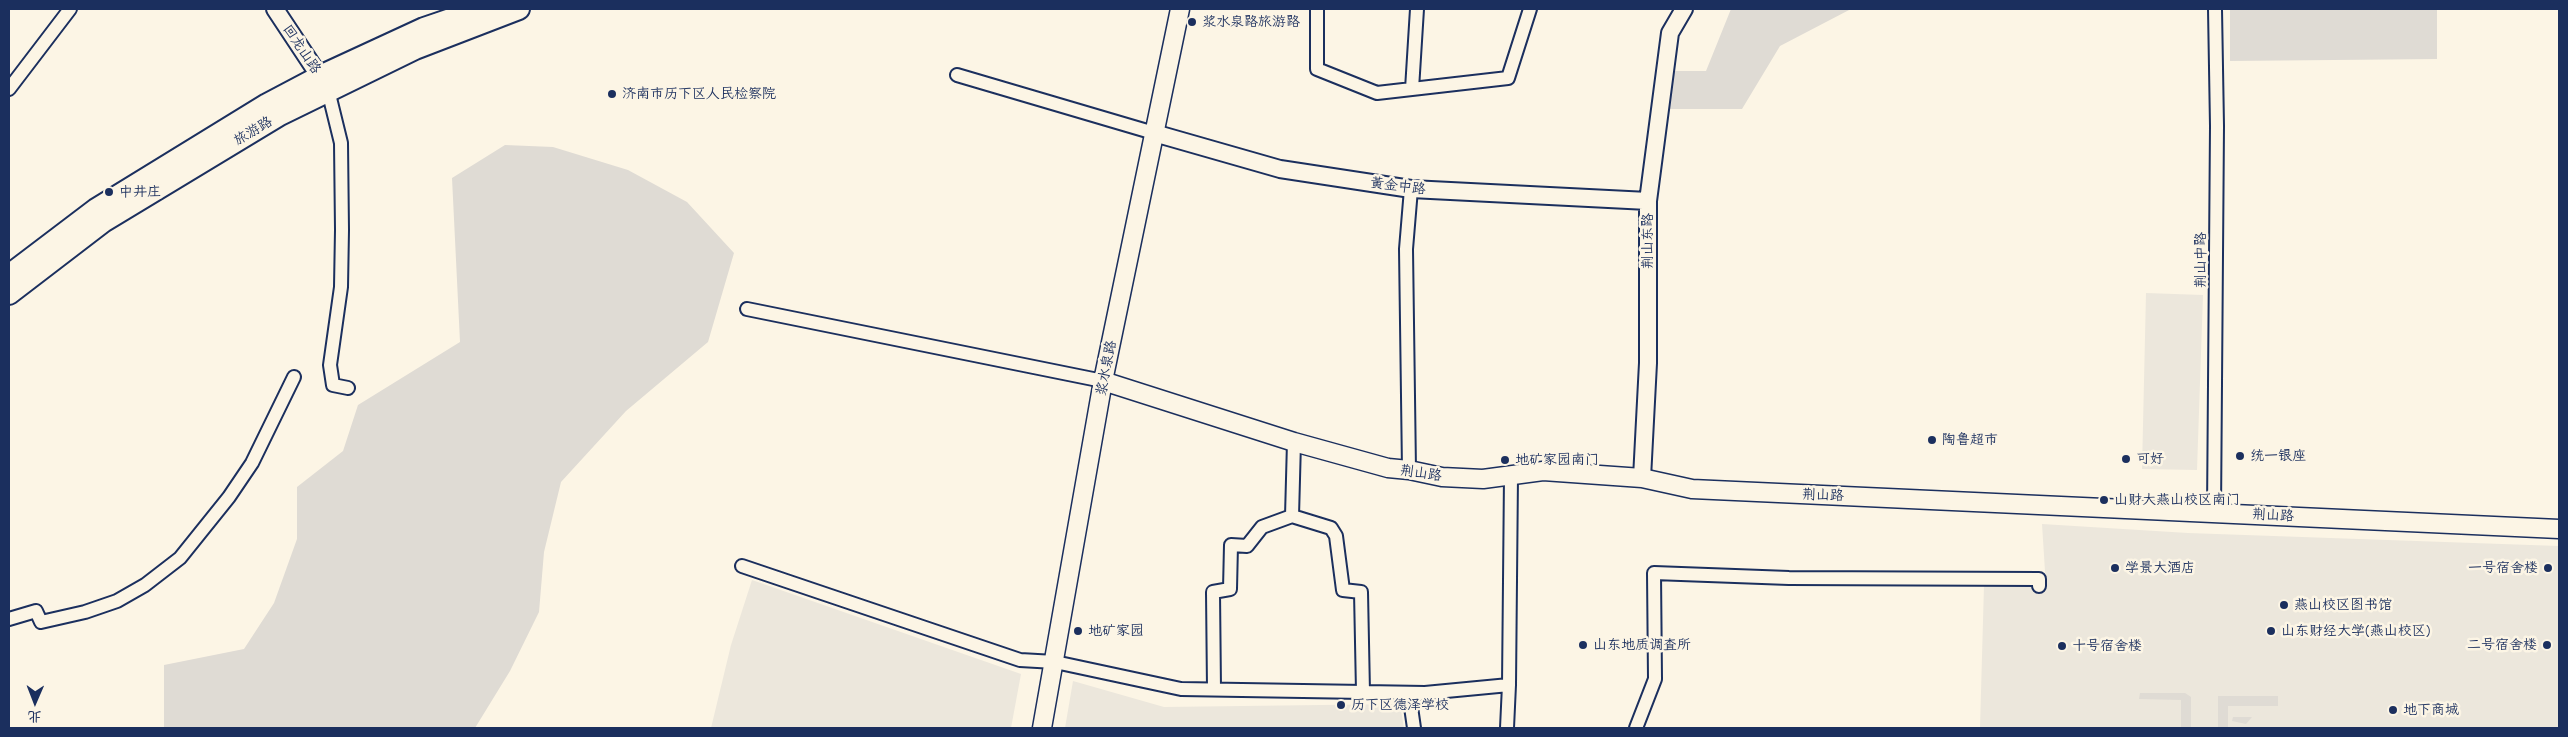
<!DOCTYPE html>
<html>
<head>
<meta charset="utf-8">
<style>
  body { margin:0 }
  #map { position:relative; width:2568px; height:737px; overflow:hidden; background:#fcf5e5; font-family:Mali,"LXGW WenKai TC",sans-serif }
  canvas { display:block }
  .frame { position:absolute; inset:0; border:10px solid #1b2f5e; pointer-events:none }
  .north { position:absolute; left:10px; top:677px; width:50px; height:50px; -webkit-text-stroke:4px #fcf5e5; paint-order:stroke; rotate:181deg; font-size:14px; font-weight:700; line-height:20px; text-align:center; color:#1b2f5e }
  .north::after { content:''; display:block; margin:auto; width:18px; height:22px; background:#1b2f5e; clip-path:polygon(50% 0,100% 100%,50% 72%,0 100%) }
</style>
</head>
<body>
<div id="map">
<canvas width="2568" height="737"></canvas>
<div class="frame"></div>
<div class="north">北</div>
</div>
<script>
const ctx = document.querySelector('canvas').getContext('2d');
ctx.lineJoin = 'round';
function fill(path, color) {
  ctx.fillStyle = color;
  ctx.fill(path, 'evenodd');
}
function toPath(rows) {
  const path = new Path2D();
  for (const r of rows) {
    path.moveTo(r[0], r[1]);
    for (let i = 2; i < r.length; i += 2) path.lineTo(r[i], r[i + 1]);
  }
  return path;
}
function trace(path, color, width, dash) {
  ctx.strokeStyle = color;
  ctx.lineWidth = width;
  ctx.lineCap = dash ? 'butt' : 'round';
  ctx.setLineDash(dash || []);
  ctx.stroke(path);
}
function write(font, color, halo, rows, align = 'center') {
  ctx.font = font + ' Mali,"LXGW WenKai TC",sans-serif';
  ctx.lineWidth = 5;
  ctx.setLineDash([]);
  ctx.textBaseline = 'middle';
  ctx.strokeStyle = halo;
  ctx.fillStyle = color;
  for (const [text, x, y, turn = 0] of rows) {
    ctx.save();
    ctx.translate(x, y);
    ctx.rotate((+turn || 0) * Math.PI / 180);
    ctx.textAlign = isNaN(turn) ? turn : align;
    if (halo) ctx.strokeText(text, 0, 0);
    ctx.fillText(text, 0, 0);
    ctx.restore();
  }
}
fill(toPath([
  [2146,293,2203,295,2197,470,2142,469],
  [2042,524,2188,533,2559,546,2559,728,1980,728,1984,585,2046,587],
  [752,580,1021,674,1011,728,711,728,731,645],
  [1073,681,1164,707,1400,704,1404,728,1065,728]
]), '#ece7dc');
fill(toPath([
  [1731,9,1851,9,1780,46,1742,109,1668,109,1670,71,1706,71],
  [2230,9,2437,9,2437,59,2230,61],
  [505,145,553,147,628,170,687,202,734,253,708,342,626,411,561,482,544,552,539,612,510,671,475,728,164,728,164,665,244,649,274,603,297,539,297,487,343,451,358,405,460,342,452,178],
  [2140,693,2185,693,2191,697,2191,728,2181,728,2181,700,2139,699],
  [2218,696,2278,696,2278,706,2228,706,2228,728,2218,728],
  [2233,717,2252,717,2246,724,2232,721]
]), '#dfdbd4');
const minor = toPath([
  [1317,9,1317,69,1377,93,1508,78,1530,9],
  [957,75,1154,133],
  [9,89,70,9],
  [1412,89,1417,9],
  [328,90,341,143,342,230,341,287,330,365,333,385,348,388],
  [747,309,1103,381],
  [1409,470,1406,249,1411,189],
  [2214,512,2217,126,2215,9],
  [1292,516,1331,528,1336,536,1343,590,1361,592,1363,692],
  [742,566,1020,660,1055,662,1181,689,1425,693,1509,685,1511,476],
  [9,619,36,611,41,622,85,612,117,601,145,585,180,558,229,497,252,463,294,377],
  [1214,689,1213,592,1230,589,1231,545,1247,546,1262,527,1292,516,1294,442],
  [1409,693,1414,728],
  [1507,728,1509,685],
  [1636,728,1655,679,1654,573,1789,578,2039,579,2039,586]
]);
const tertiary = toPath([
  [275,9,326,86],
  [1154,133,1280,169,1411,189,1648,201],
  [1642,478,1648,363,1648,201,1670,33,1684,9]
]);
const secondary = toPath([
  [1103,381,1294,442,1388,468,1409,470,1442,477,1483,479,1543,471,1642,478,1692,489,2559,529],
  [1042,728,1103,381,1180,9]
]);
const primary = toPath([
  [9,275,96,209,267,104,320,76,424,28,480,9],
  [9,294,103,222,280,115,415,49,519,9]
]);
trace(minor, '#1b2f5e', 16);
trace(tertiary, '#1b2f5e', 20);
trace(secondary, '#1b2f5e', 21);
trace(primary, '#1b2f5e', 24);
trace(minor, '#fcf5e5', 12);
trace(tertiary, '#fcf5e5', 16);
trace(secondary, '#fcf5e5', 18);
trace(primary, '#fcf5e5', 20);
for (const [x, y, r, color] of [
  [1192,22,5,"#1b2f5e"],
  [612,94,5,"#1b2f5e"],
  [109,192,5,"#1b2f5e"],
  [1932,440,5,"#1b2f5e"],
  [2240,456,5,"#1b2f5e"],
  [2126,459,5,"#1b2f5e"],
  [1505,460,5,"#1b2f5e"],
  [2104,500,5,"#1b2f5e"],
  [2115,568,5,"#1b2f5e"],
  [2548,568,5,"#1b2f5e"],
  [2284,605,5,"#1b2f5e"],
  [1078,631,5,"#1b2f5e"],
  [2271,631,5,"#1b2f5e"],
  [1583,645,5,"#1b2f5e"],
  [2547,645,5,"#1b2f5e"],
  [2062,646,5,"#1b2f5e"],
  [1341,705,5,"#1b2f5e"],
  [2393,710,5,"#1b2f5e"]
]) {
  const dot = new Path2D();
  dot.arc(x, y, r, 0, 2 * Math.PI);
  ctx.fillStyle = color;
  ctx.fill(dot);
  trace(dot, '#fcf5e5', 2);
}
write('14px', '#1b2f5e', '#fcf5e5', [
  ["浆水泉路旅游路",1202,22],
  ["济南市历下区人民检察院",622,94],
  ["中井庄",119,192],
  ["陶鲁超市",1942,440],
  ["统一银座",2250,456],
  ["可好",2136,459],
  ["地矿家园南门",1515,460],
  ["山财大燕山校区南门",2114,500],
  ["学景大酒店",2125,568],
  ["一号宿舍楼",2538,568,"right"],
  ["燕山校区图书馆",2294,605],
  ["地矿家园",1088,631],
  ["山东财经大学(燕山校区)",2281,631],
  ["山东地质调查所",1593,645],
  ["二号宿舍楼",2537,645,"right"],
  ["十号宿舍楼",2072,646],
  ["历下区德泽学校",1351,705],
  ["地下商城",2403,710]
], 'left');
write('14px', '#1b2f5e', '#fcf5e5', [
  ["回龙山路",302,49,56],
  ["旅游路",253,131,-31],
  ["黄金中路",1398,186,7],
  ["荆山东路",1648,241,-90],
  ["荆山中路",2201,260,-90],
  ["浆水泉路",1106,368,-79],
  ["荆山路",1421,473,8],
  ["荆山路",1823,495,2],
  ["荆山路",2273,515,3]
]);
</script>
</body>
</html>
